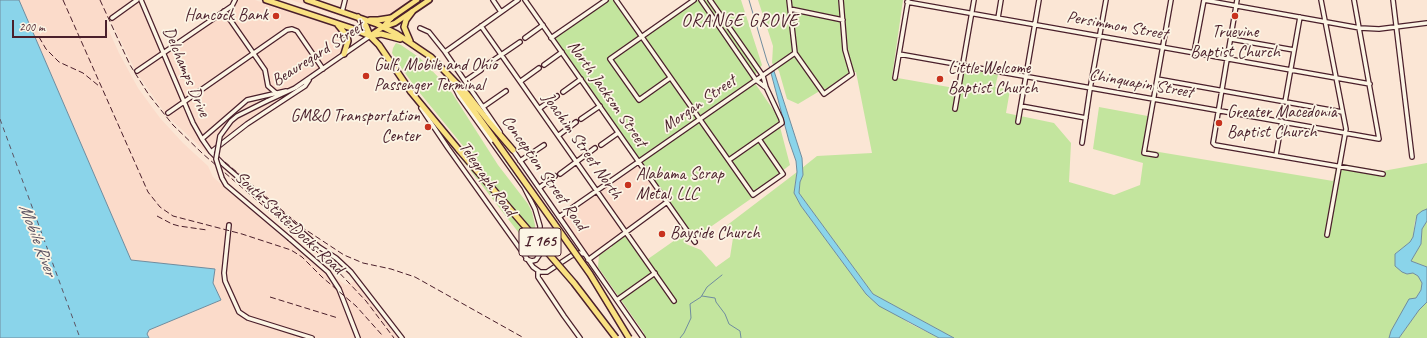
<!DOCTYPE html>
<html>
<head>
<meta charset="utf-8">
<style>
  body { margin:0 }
  #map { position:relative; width:1427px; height:338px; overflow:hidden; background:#fbe6d5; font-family:Caveat,sans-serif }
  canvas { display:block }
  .scale { position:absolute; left:12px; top:20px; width:95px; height:18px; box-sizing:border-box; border:2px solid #4a1f2b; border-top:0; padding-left:5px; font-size:12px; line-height:14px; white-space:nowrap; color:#4a1f2b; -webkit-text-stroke:3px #fcf5e5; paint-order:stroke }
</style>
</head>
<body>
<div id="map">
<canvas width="1427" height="338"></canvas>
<div class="scale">200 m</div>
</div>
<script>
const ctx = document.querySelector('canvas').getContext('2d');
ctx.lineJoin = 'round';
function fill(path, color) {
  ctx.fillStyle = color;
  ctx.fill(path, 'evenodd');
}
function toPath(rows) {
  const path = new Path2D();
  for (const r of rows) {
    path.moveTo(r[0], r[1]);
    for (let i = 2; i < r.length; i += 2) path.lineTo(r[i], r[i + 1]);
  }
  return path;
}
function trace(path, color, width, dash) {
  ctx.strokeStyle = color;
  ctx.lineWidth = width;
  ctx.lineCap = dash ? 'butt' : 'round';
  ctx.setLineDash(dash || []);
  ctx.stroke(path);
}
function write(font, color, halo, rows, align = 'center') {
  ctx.font = font + ' Caveat,sans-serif';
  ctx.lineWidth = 3.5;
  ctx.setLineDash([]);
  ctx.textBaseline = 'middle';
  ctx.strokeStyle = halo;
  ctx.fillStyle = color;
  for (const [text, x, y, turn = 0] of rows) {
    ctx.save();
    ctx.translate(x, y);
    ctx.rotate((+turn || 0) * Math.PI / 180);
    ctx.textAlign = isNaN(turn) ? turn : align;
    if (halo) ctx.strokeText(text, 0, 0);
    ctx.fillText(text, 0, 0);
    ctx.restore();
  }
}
fill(toPath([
  [19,0,143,0,165,50,231,5,234,0,255,0,340,29,347,39,344,49,323,65,326,69,207,153,167,116,136,72,109,17,104,20,119,53,138,88,160,118,183,143,208,166,213,177,308,259,346,285,355,281,398,338,149,338,147,334,149,330,221,300,213,283,215,270,131,260],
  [291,0,319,0,342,7,344,0,423,0,393,21,374,28],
  [639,165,664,202,589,256,563,218]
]), '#fbdbca');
fill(toPath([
  [608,0,614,0,641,39,698,0,741,0,762,65,752,79,783,124,780,127,790,165,754,192,752,198,686,244,701,250,716,267,730,257,733,238,726,226,797,172,794,193,801,206,866,294,909,323,939,338,643,338,642,337,644,333,598,267,599,255,612,247,609,242,626,229,648,259,685,233,639,165,642,163,554,38],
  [758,0,903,0,892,77,960,89,964,69,998,75,995,87,1010,90,1006,113,1054,123,1071,143,1069,182,1114,195,1140,185,1143,163,1093,149,1099,107,1153,117,1147,150,1333,181,1337,163,1383,171,1427,163,1427,209,1422,211,1415,221,1413,237,1410,242,1395,254,1395,266,1407,274,1413,273,1418,276,1422,283,1421,290,1416,298,1402,313,1391,331,1389,338,954,338,873,294,799,193,800,182,803,175,802,168,817,156,872,153,856,72,849,73,825,90,818,92,798,104,787,99,779,71,772,63,773,46],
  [396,43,401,45,420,58,440,79,452,93,498,165,528,204,532,212,535,225,535,243,533,245,529,245,522,237,460,157,468,152,415,87,398,63,392,53,393,48],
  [1427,221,1427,267,1411,261,1421,244,1422,229],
  [1427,302,1427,338,1399,338,1419,310]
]), '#c3e59e');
const water = toPath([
  [0,0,19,0,131,260,215,269,213,283,221,300,149,330,147,334,149,338,0,338,0,0],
  [774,71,802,158,803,175,800,182,799,193,873,294,954,338,939,338,879,306,866,294,801,206,794,193,797,172,796,161,789,141,771,73,774,71],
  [1427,209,1427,221,1422,229,1421,244,1411,261,1427,267,1427,302,1419,310,1399,338,1389,338,1391,331,1409,299,1416,298,1421,290,1422,283,1418,276,1413,273,1407,274,1402,272,1395,266,1395,254,1410,242,1413,237,1417,215,1422,211,1427,209]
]);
fill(water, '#8ad4ea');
trace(water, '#708c9e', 1);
trace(toPath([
  [749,0,767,61,770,68],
  [702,296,715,298,716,302,725,314,729,324,740,331,741,338],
  [680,338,684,333,691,318,690,304,701,297,707,287,722,275]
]), '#708c9e', 1);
trace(toPath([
  [0,119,80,338]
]), '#5d5564', 1, [5, 4]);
const minor = toPath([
  [141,0,193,123,202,139,211,152,224,165,246,184,319,247,336,258,351,272,402,338],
  [493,0,501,12],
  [525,0,695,242],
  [616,0,753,195,783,174,759,139],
  [701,0,756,80,765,87],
  [710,0,763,76,766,87,781,119,782,123,729,160],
  [789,0,795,53,824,94,852,74,845,50,841,0],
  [1204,0,1360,28,1379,29,1427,23],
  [1237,0,1213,143,1215,145,1383,174],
  [1321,0,1346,129,1327,235],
  [1393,0,1412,157],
  [907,2,1370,84],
  [790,9,843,20],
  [224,11,265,70,268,86,276,93],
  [342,12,345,0],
  [112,18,137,0],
  [998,18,1001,0],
  [481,26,674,301],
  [420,28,429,32,445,52,500,132],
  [525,38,543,25],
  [551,38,606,0],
  [1231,39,1294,50],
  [445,52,518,0],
  [1194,53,1204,0],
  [899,54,1379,139,1354,0],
  [544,65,562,52],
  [485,66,520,42],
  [137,71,232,6,235,0],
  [670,78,639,100,610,59,694,0],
  [895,78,908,1],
  [1157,79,1342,112],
  [451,80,459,96,524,187,535,209,540,226,540,254,536,260,532,261,526,259],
  [465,81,481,70],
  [521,81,539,68],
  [563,92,581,79],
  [267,101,295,88,370,36],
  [1285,102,1300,17],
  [1021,106,1086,118],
  [483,107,506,91],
  [421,108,448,148,533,267,540,272,547,272,571,256,579,253,584,254],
  [540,108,557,96],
  [955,109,974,0],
  [168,113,287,30,292,29,297,31,323,69],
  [581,119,600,106],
  [1018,122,1039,0],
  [559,135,576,122],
  [202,139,247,100,286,91],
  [1082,143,1090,89,1106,0],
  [601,145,618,133],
  [512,149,643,338],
  [211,152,247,124,305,86,309,80],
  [1156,155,1144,153,1171,0],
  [1276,155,1282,121],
  [520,161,544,145],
  [560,174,595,148],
  [539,188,555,176],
  [559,217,795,53],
  [229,225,224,273,225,281,239,312,248,318,312,338],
  [290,239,328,272,339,289,358,338],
  [588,260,667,202],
  [538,271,538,277,564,316,580,338],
  [617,300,655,273]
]);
const major = toPath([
  [384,27,395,23,429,0],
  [371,35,383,27,391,18,417,0]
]);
const highway = toPath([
  [266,0,354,29,370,36,379,45,411,92,459,150],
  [307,0,377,24,397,34,431,57,467,94,489,122,513,150],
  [358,17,366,26,370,36],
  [370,20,378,20,391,18],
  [338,25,347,36,348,41,344,54],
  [370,36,381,34,400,39],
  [410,41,404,27,406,20,412,12],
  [458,89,495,140]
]);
trace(minor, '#4a1f2b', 6);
trace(major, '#4a1f2b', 8);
trace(highway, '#4a1f2b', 8);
trace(minor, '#fcf5e5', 3.5);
trace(major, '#f9e181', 4.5);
trace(highway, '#f9e181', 5);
trace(toPath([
  [63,0,148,192,160,207,173,216,242,234,291,250,302,257,322,277,356,306,382,335],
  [100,0,130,65,149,95,173,125,203,154,331,264,366,301,394,338],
  [39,37,46,49,59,62,83,73,99,86],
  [225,162,303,228,344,255,363,263,391,269,415,277,524,338],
  [157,216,172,224,179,226,207,230],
  [270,297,338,318]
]), '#4a1f2b', 1, [6, 3]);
const minorBridge = toPath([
  [267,101,237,116,231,121,220,136,216,159,222,178,226,185,290,239]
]);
const highwayBridge = toPath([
  [495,140,590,274,629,338],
  [459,150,574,283,616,338]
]);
trace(minorBridge, '#4a1f2b', 6, []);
trace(highwayBridge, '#4a1f2b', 8, []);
trace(minorBridge, '#fcf5e5', 3.5);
trace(highwayBridge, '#f9e181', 5);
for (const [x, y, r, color] of [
  [276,16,4,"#c8321e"],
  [1235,16,4,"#c8321e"],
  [366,76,4,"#c8321e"],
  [940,79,4,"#c8321e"],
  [1219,123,4,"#c8321e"],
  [428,127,4,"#c8321e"],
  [628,185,4,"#c8321e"],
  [662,234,4,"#c8321e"]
]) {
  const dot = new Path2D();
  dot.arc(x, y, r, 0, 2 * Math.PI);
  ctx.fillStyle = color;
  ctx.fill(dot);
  trace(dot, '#fcf5e5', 1.5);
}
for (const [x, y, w] of [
  [540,242,42]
]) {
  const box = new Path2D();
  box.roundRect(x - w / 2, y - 14, w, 28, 3);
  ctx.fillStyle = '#fcf5e5';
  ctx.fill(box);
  trace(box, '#4a1f2b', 1);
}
write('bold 16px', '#4a1f2b', null, [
  ["I 165",540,242]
]);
write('17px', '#4a1f2b', '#fcf5e5', [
  ["Hancock Bank",268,16,"right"],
  ["Truevine",1235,33,"center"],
  ["Baptist Church",1235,53,"center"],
  ["Gulf, Mobile and Ohio",374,66],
  ["Passenger Terminal",374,86],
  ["Little Welcome",948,69],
  ["Baptist Church",948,89],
  ["Greater Macedonia",1227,113],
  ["Baptist Church",1227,133],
  ["GM&O Transportation",420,117,"right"],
  ["Center",420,137,"right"],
  ["Alabama Scrap",636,175],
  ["Metal, LLC",636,195],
  ["Bayside Church",670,234]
], 'left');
write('17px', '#4a1f2b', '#fcf5e5', [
  ["Persimmon Street",1117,26,10],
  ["Beauregard Street",318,54,-33],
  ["Delchamps Drive",186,72,67],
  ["Chinquapin Street",1141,84,10],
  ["North Jackson Street",607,94,55],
  ["Morgan Street",699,104,-35],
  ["Joachim Street North",582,146,55],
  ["Conception Street Road",544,173,55],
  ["Telegraph Road",487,179,55],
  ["South State Docks Road",289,223,43]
]);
ctx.letterSpacing = '1px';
write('18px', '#4a1f2b', '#fcf5e5', [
  ["ORANGE GROVE",740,21]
]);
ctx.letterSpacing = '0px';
write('italic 18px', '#5d5564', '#fcf5e5', [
  ["Mobile River",37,240,69]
]);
</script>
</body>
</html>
